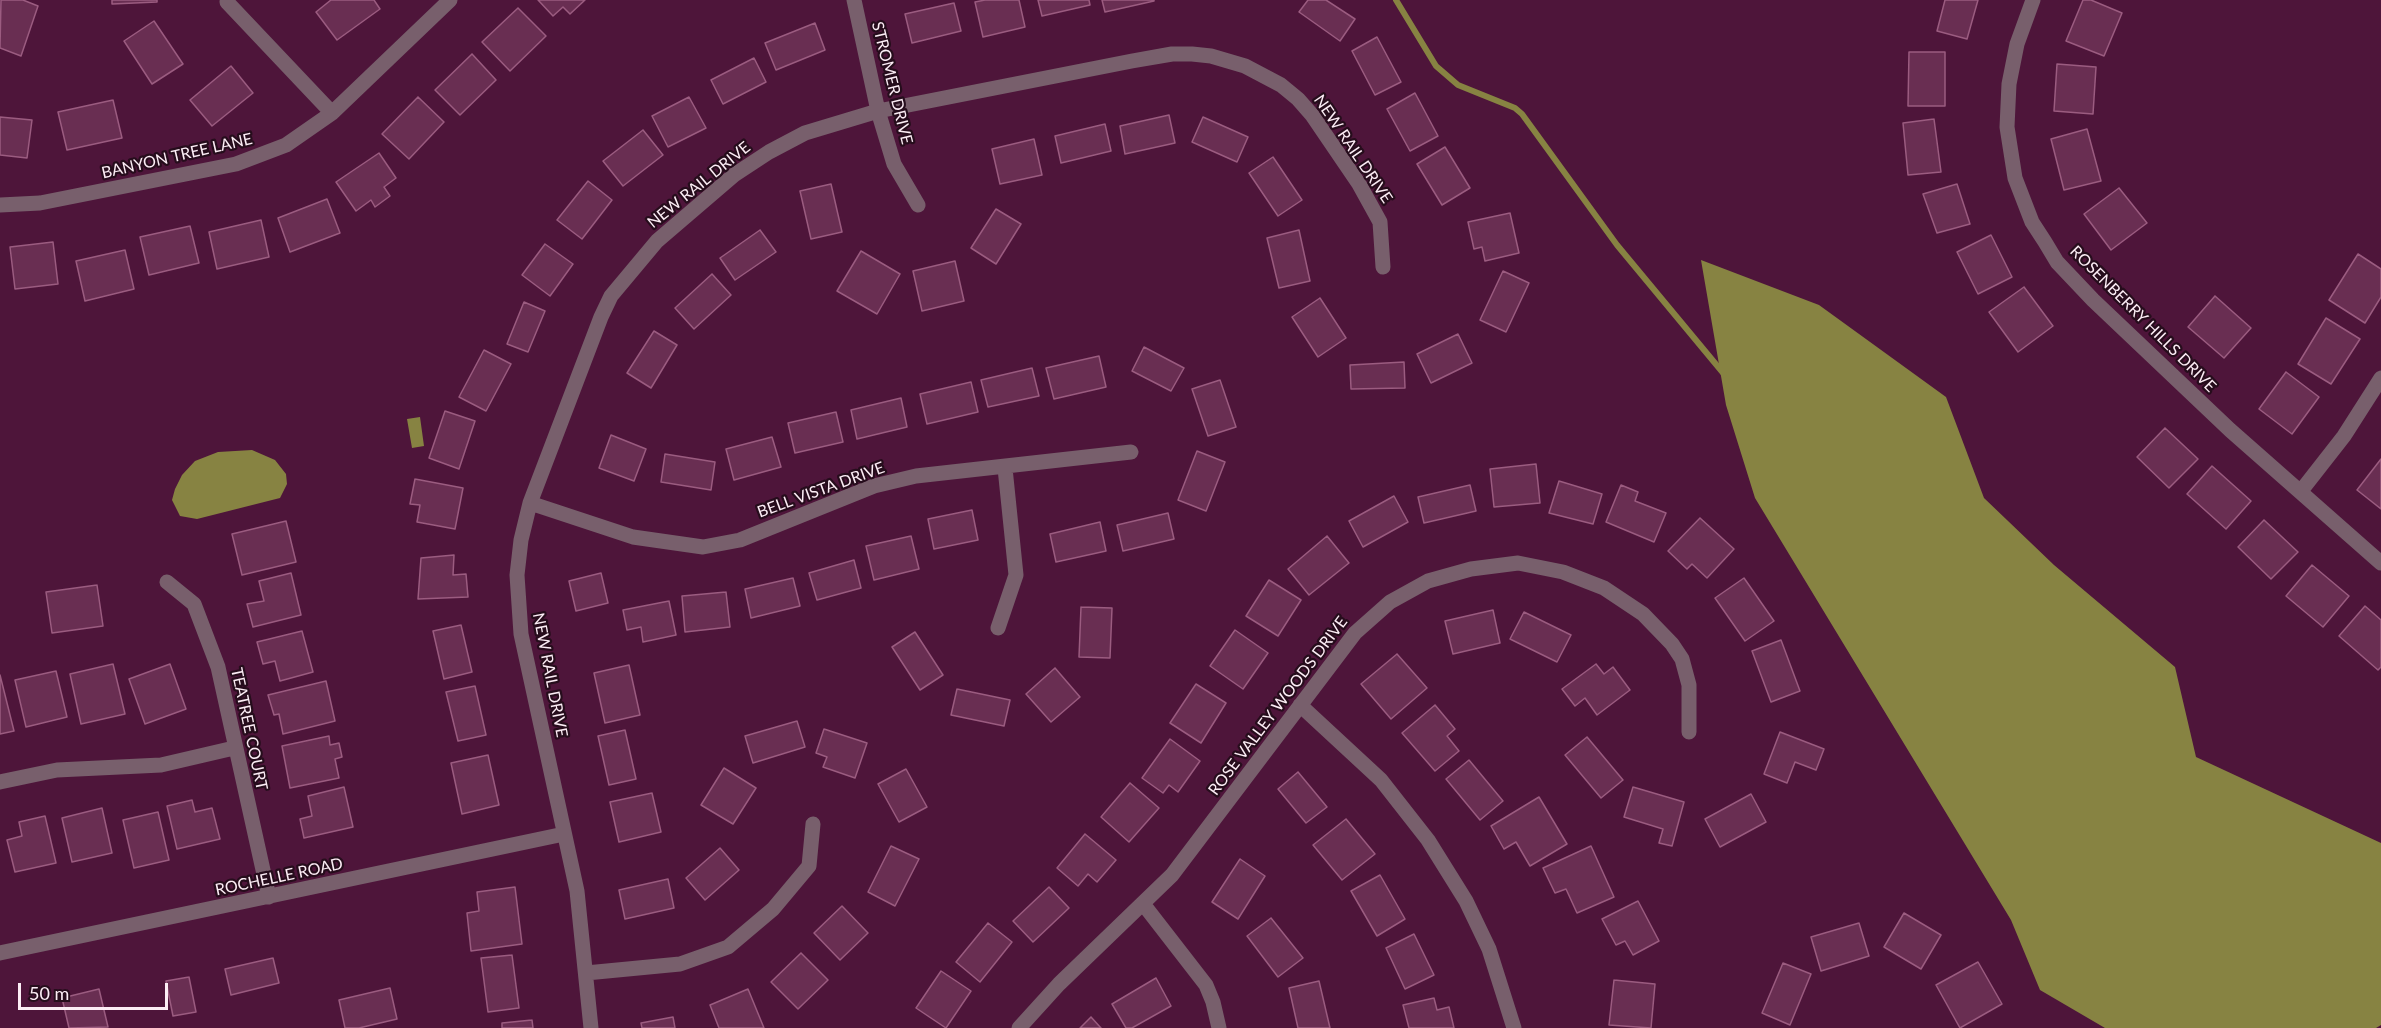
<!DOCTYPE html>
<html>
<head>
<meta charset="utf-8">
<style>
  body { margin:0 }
  #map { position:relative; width:2381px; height:1028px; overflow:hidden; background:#4e153a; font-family:Lato,sans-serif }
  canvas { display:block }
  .scale { position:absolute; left:18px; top:983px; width:150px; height:27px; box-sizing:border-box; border:3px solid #fcedf5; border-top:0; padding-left:8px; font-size:18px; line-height:21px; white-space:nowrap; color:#fcedf5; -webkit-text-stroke:4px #260d1c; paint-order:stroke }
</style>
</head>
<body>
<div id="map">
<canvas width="2381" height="1028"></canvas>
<div class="scale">50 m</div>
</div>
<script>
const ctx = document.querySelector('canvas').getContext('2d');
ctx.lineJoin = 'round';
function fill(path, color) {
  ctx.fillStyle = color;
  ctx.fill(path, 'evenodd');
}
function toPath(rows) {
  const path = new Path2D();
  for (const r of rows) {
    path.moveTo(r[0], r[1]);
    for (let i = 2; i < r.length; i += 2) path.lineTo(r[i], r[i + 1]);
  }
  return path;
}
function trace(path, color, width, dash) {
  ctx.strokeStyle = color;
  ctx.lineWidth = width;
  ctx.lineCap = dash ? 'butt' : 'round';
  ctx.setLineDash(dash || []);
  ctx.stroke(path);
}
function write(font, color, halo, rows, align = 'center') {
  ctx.font = font + ' Lato,sans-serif';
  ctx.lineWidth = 4.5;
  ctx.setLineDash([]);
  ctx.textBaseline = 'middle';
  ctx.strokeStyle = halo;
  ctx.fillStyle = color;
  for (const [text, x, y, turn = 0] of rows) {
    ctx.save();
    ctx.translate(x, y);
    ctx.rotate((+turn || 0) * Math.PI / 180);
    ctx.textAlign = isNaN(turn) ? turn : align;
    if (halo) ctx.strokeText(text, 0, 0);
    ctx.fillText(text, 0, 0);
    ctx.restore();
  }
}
fill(toPath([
  [1701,260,1819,305,1946,397,1984,498,2054,565,2175,667,2196,757,2381,843,2381,1025,2376,1028,2105,1028,2040,990,2011,920,1755,498,1726,405],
  [420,417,424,446,412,448,407,419],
  [252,450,275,460,286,474,287,484,280,498,197,519,180,516,172,500,175,489,182,475,195,461,218,452]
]), '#878342');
trace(toPath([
  [1396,0,1436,66,1458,85,1515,108,1522,114,1617,245,1724,374]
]), '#878342', 6);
const building = toPath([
  [1,0,23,0,38,6,21,56,0,48,1,0],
  [112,0,157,0,157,2,112,4,112,0],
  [331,0,374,0,380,9,337,40,316,12,331,0],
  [538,0,585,0,570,14,563,7,553,16,538,0],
  [985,0,1019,0,1025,27,983,37,975,2,985,0],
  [1038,0,1089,0,1090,5,1042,16,1038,0],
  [1102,0,1154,0,1154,1,1105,12,1102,0],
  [1308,0,1326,0,1355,19,1340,41,1299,12,1308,0],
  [1945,0,1978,0,1967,39,1937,31,1945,0],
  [2083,0,2091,0,2122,13,2104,56,2066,41,2083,0],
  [954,3,961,31,912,43,905,14,954,3],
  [518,8,546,36,510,71,482,42,518,8],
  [154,21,183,64,152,84,124,41,154,21],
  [815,23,825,50,776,70,765,43,815,23],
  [1377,37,1401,82,1375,95,1352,51,1377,37],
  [1909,52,1945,52,1945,106,1908,106,1909,52],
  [472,54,496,80,460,115,435,90,472,54],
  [754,58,766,82,723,104,711,80,754,58],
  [2057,64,2096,67,2093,114,2054,111,2057,64],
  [231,66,253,93,212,126,190,100,231,66],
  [1415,93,1438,136,1410,151,1387,109,1415,93],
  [418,97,444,122,409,159,382,134,418,97],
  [689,97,706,128,668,147,652,116,689,97],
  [113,100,122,138,67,150,58,112,113,100],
  [1169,115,1175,143,1125,154,1120,126,1169,115],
  [0,117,32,120,27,158,0,155,0,117],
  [1203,117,1248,137,1237,162,1192,142,1203,117],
  [1934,119,1941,172,1908,175,1903,123,1934,119],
  [1105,124,1111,151,1061,163,1055,136,1105,124],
  [2087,129,2101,181,2064,190,2051,139,2087,129],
  [643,130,663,155,623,186,603,161,643,130],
  [1034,139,1042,175,1000,184,992,149,1034,139],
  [1445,147,1470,188,1442,205,1417,164,1445,147],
  [379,153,396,178,384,187,390,196,375,207,371,200,356,211,336,182,379,153],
  [1273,157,1302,200,1278,216,1249,173,1273,157],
  [588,181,612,200,582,239,557,220,588,181],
  [831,184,842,232,811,239,800,191,831,184],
  [1957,184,1970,224,1937,233,1923,194,1957,184],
  [2119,188,2147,223,2111,250,2084,214,2119,188],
  [327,199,340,233,290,252,278,218,327,199],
  [996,209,1021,224,996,264,971,248,996,209],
  [1510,213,1519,253,1485,261,1482,247,1474,249,1468,222,1510,213],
  [261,220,269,257,217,269,209,232,261,220],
  [190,226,199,263,149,275,140,237,190,226],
  [760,230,776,252,735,280,720,258,760,230],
  [1299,230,1310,281,1279,288,1267,238,1299,230],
  [1991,235,2012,277,1978,294,1957,252,1991,235],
  [53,242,58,284,15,289,10,247,53,242],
  [545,244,573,264,550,296,522,275,545,244],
  [125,250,134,289,85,301,76,261,125,250],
  [861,251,900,274,877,314,837,291,861,251],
  [2358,254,2381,269,2381,297,2365,323,2329,300,2358,254],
  [955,261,964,301,922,311,913,271,955,261],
  [1503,271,1529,283,1506,332,1480,320,1503,271],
  [712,274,731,295,694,329,675,308,712,274],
  [2024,287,2053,326,2018,352,1989,312,2024,287],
  [2215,296,2251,328,2224,358,2188,327,2215,296],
  [1320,298,1346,338,1318,357,1292,317,1320,298],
  [524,302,545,311,528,352,507,344,524,302],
  [2326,318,2360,339,2331,384,2298,364,2326,318],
  [654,331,677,345,651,388,627,373,654,331],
  [1458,334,1472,363,1431,383,1417,354,1458,334],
  [1144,347,1184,368,1171,391,1132,371,1144,347],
  [484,350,511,364,486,411,459,397,484,350],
  [1099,356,1106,387,1054,399,1046,368,1099,356],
  [1404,362,1405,388,1351,389,1350,365,1404,362],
  [1032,368,1039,396,988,407,981,380,1032,368],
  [2286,372,2319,397,2292,434,2259,409,2286,372],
  [1220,380,1236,427,1208,436,1192,389,1220,380],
  [971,382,978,412,927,424,920,394,971,382],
  [901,398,907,427,857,439,851,410,901,398],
  [445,411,475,421,459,469,429,458,445,411],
  [836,412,843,442,795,453,788,423,836,412],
  [2165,428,2198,459,2169,488,2137,457,2165,428],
  [611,435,646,449,634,481,599,468,611,435],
  [772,437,781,467,734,480,726,449,772,437],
  [1197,451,1225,462,1206,511,1178,500,1197,451],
  [665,454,715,462,711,490,661,482,665,454],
  [2381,459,2381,509,2357,490,2381,459],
  [1536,464,1540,503,1494,507,1490,469,1536,464],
  [2212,466,2251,501,2226,529,2187,494,2212,466],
  [415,479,463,488,455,529,417,522,420,505,410,504,415,479],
  [1559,481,1602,494,1593,524,1549,513,1559,481],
  [1470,485,1476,511,1424,523,1418,497,1470,485],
  [1621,485,1638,492,1635,501,1666,513,1654,542,1606,522,1621,485],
  [1394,496,1408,522,1363,547,1349,521,1394,496],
  [972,510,978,540,934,549,928,519,972,510],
  [1168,513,1174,539,1123,551,1117,525,1168,513],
  [1700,518,1734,549,1707,578,1692,564,1687,569,1668,551,1700,518],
  [2264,520,2298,552,2271,579,2238,547,2264,520],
  [286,521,296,562,242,575,232,534,286,521],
  [1100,522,1106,551,1056,562,1050,534,1100,522],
  [911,536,919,569,874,580,866,546,911,536],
  [1327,536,1349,563,1309,595,1288,569,1327,536],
  [454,555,453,575,466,574,468,597,418,599,421,558,454,555],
  [854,560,861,588,817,600,809,573,854,560],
  [2312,565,2349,596,2323,627,2286,596,2312,565],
  [291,573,301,615,253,627,247,604,264,601,259,581,291,573],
  [601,573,608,603,576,611,569,581,601,573],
  [793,578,800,606,751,618,745,589,793,578],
  [1744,578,1774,621,1745,641,1715,598,1744,578],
  [1269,580,1301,600,1278,636,1246,616,1269,580],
  [97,585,103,626,52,633,46,592,97,585],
  [726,592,730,627,685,632,682,596,726,592],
  [669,601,676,635,643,642,641,627,627,630,623,610,669,601],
  [2365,606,2381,620,2381,667,2378,670,2339,636,2365,606],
  [1081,607,1112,608,1110,658,1079,657,1081,607],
  [1493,610,1500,643,1453,654,1445,621,1493,610],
  [1524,612,1571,635,1557,662,1510,639,1524,612],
  [461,625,472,672,444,679,433,631,461,625],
  [1235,630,1268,653,1243,689,1210,666,1235,630],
  [302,631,313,672,280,681,275,661,263,664,257,642,302,631],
  [915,632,943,675,920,690,892,647,915,632],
  [1781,640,1800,691,1771,702,1752,651,1781,640],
  [1397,654,1427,688,1391,719,1361,684,1397,654],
  [113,664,125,714,81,724,70,674,113,664],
  [170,664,186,709,145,724,129,679,170,664],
  [1596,664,1604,674,1613,667,1630,690,1597,715,1585,698,1575,706,1562,689,1596,664],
  [629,665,640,715,605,723,594,673,629,665],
  [1055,668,1080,697,1051,722,1026,694,1055,668],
  [56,671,67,717,26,727,15,680,56,671],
  [0,675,14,731,0,734,0,675],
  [326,681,335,721,283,734,279,714,274,715,268,695,326,681],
  [1196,684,1226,703,1201,743,1170,723,1196,684],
  [475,686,486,735,458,741,446,692,475,686],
  [957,689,1010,700,1004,726,951,715,957,689],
  [1435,705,1455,729,1447,736,1459,751,1435,771,1402,733,1435,705],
  [797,721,805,747,753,763,745,736,797,721],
  [824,729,867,743,855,778,823,767,827,757,816,753,824,729],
  [625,730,636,779,609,785,598,736,625,730],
  [1780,732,1824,749,1816,770,1795,762,1787,783,1764,774,1780,732],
  [329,736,330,745,339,743,342,757,335,759,339,778,290,788,282,746,329,736],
  [1587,737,1623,780,1601,798,1565,755,1587,737],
  [1170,739,1200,761,1178,792,1169,785,1163,793,1142,778,1170,739],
  [488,755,499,805,462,814,451,763,488,755],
  [1469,760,1503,801,1480,820,1446,779,1469,760],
  [724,768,756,788,733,824,701,805,724,768],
  [906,769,927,807,899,822,878,784,906,769],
  [1298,772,1327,807,1306,823,1278,789,1298,772],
  [1130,783,1159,808,1129,842,1101,817,1130,783],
  [344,787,353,827,304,838,300,819,312,816,308,796,344,787],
  [1633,787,1684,802,1672,846,1659,843,1663,829,1624,817,1633,787],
  [652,793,661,832,619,842,610,802,652,793],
  [1751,794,1766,822,1720,847,1705,819,1751,794],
  [1539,797,1567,844,1530,866,1516,842,1504,849,1491,826,1539,797],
  [192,800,195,812,212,808,220,839,177,849,167,806,192,800],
  [102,808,112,853,72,862,62,818,102,808],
  [158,812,169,860,134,868,123,820,158,812],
  [45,816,56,863,15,872,7,840,22,836,19,822,45,816],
  [1346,819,1375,854,1342,880,1313,845,1346,819],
  [1085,834,1116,860,1097,882,1088,874,1078,886,1057,868,1085,834],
  [891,846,919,859,895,906,868,892,891,846],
  [1591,846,1614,897,1577,913,1566,889,1555,893,1543,868,1591,846],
  [720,848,739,870,705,900,686,878,720,848],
  [1240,859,1265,876,1238,919,1212,902,1240,859],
  [1380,875,1405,919,1377,936,1351,891,1380,875],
  [668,879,674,908,625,919,619,890,668,879],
  [515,887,522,944,471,951,467,913,479,911,477,892,515,887],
  [1049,887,1069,908,1033,942,1013,921,1049,887],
  [1638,901,1659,941,1633,955,1625,941,1616,945,1602,919,1638,901],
  [842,906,868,933,840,960,814,933,842,906],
  [1904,913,1941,935,1921,969,1884,947,1904,913],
  [1271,918,1303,958,1278,977,1247,936,1271,918],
  [988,923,1012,942,980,982,956,962,988,923],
  [1859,923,1869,956,1821,971,1811,937,1859,923],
  [1414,934,1434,975,1405,989,1386,948,1414,934],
  [801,953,828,980,798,1009,771,982,801,953],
  [512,955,519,1008,488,1012,481,958,512,955],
  [273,958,279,983,231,995,225,969,273,958],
  [1978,962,2002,1004,1960,1028,1936,985,1978,962],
  [1783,963,1811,974,1790,1025,1762,1013,1783,963],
  [941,971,971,991,946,1028,916,1008,941,971],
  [189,977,196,1012,173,1016,166,981,189,977],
  [1156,978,1171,1006,1132,1028,1126,1028,1112,1004,1156,978],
  [1614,980,1655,984,1651,1028,1609,1025,1614,980],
  [1319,981,1330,1028,1298,1028,1289,988,1319,981],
  [390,988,397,1019,359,1028,345,1028,339,1000,390,988],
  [99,989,108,1027,69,1028,62,998,99,989],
  [748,989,764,1028,719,1028,710,1005,748,989],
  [1434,998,1437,1010,1449,1007,1454,1028,1409,1028,1403,1005,1434,998],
  [673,1017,675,1028,642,1028,641,1023,673,1017],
  [1091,1017,1101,1028,1080,1028,1091,1017],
  [532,1020,533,1028,502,1028,502,1023,532,1020]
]);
fill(building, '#692e52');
trace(building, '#9b5c80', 1.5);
trace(toPath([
  [854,0,878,111,894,164,918,205],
  [2033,0,2017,44,2009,84,2007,127,2015,178,2032,222,2045,242,2057,262,2093,300,2230,430,2381,563],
  [227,2,332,113],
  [0,205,40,203,236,164,286,145,332,113,450,0],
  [2301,491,2344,436,2381,378],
  [530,503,633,537,703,547,740,540,874,486,916,476,1131,452],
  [167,582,194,604,218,667,269,897],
  [998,628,1016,575,1005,468],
  [1300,705,1381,780,1428,840,1466,901,1489,949,1514,1028],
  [0,782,57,770,161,765,234,748],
  [1144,905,1206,985,1213,1002,1219,1028],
  [0,953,564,834],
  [586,973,680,964,728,947,773,909,809,866,813,824],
  [591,1028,577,891,521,634,517,575,521,540,530,503,601,317,611,296,657,241,734,175,769,152,805,133,878,111,1132,61,1172,54,1192,54,1211,56,1245,66,1281,85,1298,99,1312,115,1359,184,1380,222,1383,267],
  [1019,1028,1059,984,1172,875,1355,633,1390,602,1428,581,1471,569,1518,563,1563,572,1604,588,1643,614,1672,644,1682,659,1689,685,1689,732]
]), '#785f6c', 15);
write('16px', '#fcedf5', '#260d1c', [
  ["STROMER DRIVE",892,83,76],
  ["NEW RAIL DRIVE",1353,149,56],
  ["BANYON TREE LANE",177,156,-13],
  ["NEW RAIL DRIVE",699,185,-39],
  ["ROSENBERRY HILLS DRIVE",2143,319,45],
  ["BELL VISTA DRIVE",821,490,-20],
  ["NEW RAIL DRIVE",550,675,79],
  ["ROSE VALLEY WOODS DRIVE",1278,706,-53],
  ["TEATREE COURT",249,729,78],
  ["ROCHELLE ROAD",279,877,-12]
]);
</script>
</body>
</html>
